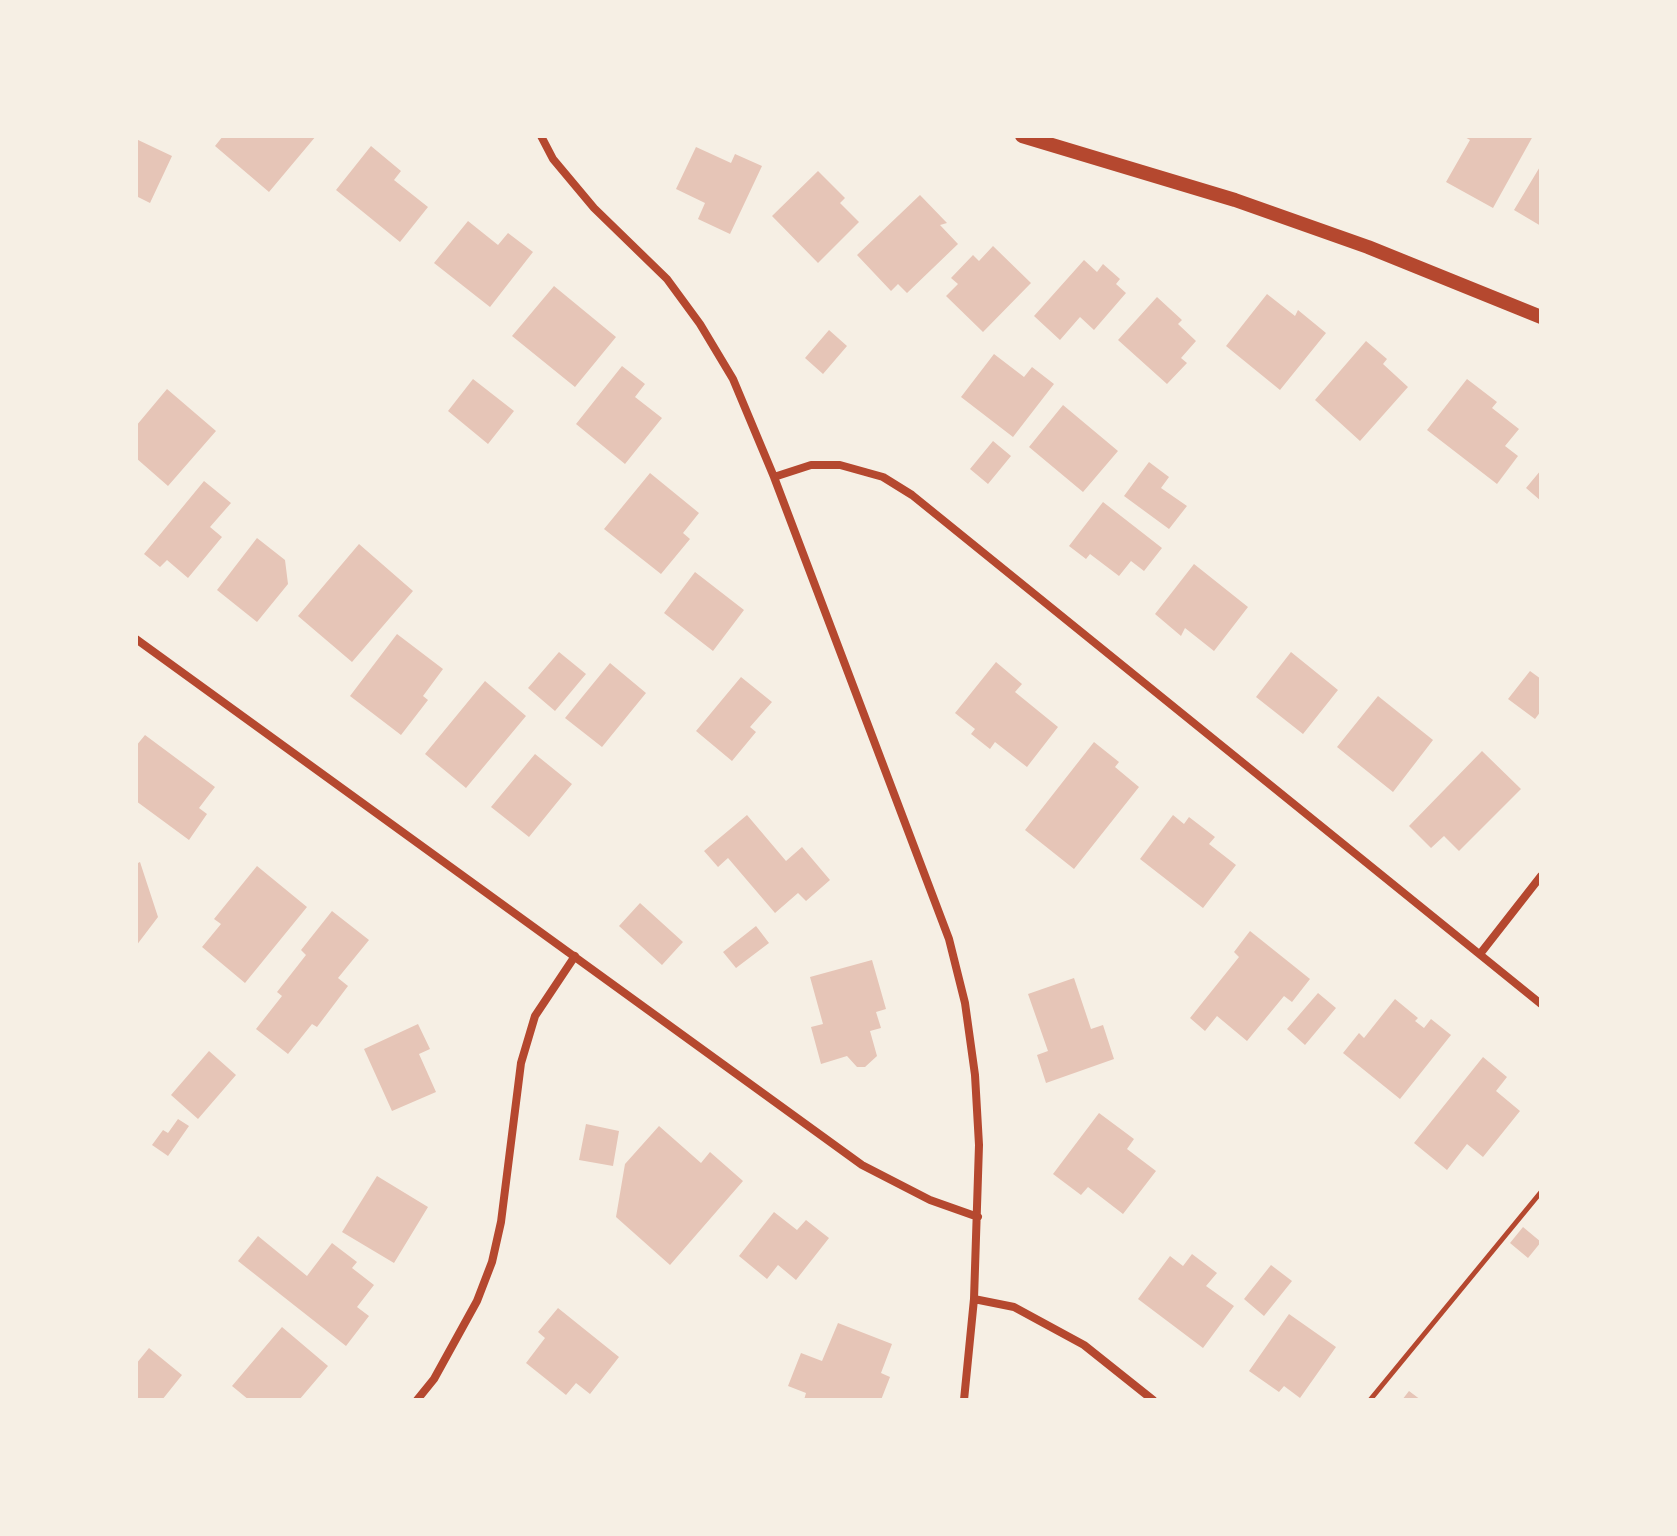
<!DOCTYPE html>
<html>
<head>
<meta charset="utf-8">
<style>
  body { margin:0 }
  #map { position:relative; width:1677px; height:1536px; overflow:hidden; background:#f6efe4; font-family:Literata,serif }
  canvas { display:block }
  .frame { position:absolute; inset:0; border:138px solid #f6efe4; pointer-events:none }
</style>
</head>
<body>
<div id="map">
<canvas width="1677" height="1536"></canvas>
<div class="frame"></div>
</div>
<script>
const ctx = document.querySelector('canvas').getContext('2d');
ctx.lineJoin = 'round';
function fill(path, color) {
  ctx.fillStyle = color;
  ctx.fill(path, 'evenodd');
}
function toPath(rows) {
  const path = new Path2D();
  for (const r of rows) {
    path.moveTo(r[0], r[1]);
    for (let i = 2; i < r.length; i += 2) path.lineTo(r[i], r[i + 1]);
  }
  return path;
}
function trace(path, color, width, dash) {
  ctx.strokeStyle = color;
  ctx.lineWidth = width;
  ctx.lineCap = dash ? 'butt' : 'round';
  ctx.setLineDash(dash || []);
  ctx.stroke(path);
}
fill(toPath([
  [223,136,316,136,269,192,215,146],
  [1463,136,1533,136,1493,208,1446,182,1470,140],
  [136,139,172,156,150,203,136,196],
  [371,146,401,171,394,180,428,207,400,242,336,190],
  [696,147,731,163,735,154,762,166,730,234,698,219,705,203,676,189],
  [1541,165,1541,226,1514,210],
  [818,171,845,198,840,203,859,222,818,263,772,216],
  [920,195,947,223,940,225,958,244,907,293,898,284,891,291,857,255],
  [468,221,498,245,508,233,533,252,490,307,434,263],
  [993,246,1031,283,983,332,946,296,958,284,951,278,973,255,979,261],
  [1084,260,1097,272,1103,264,1120,279,1116,284,1126,293,1094,330,1080,317,1060,340,1034,316],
  [554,286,616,337,575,387,512,336],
  [1267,294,1295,316,1298,310,1326,333,1280,390,1226,346],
  [1157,297,1182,320,1178,324,1196,341,1181,358,1187,363,1167,384,1118,340],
  [829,330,847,346,823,374,805,358],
  [1366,341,1387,359,1383,364,1408,387,1360,441,1315,400],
  [994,354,1024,377,1032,367,1054,384,1013,437,961,397],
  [622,366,645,384,635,397,662,418,625,464,576,424],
  [473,379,514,411,488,444,448,411],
  [1467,379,1497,402,1492,408,1519,429,1505,446,1518,456,1497,484,1427,430],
  [167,389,216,431,168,486,136,458,136,426],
  [1063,405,1118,451,1083,492,1029,447],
  [993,441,1011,456,988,484,970,469],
  [1149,462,1169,477,1161,488,1187,506,1169,529,1124,496],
  [1541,470,1541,501,1526,488],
  [650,473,699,513,683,533,690,539,661,574,604,529],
  [204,481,231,503,210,527,222,537,188,578,167,560,160,567,144,554],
  [1103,502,1162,548,1144,571,1131,561,1119,576,1090,554,1086,559,1069,546],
  [257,538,285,560,288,584,257,622,217,590],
  [359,544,413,591,352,662,298,616],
  [1194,564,1248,607,1214,651,1185,628,1181,636,1155,614],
  [695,572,744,610,713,651,664,613],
  [397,634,443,669,423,696,428,700,401,735,350,696],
  [559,652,586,674,555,711,528,688],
  [1291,652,1338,690,1303,734,1256,697],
  [996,662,1022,684,1015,692,1058,727,1027,767,995,742,990,749,971,734,975,729,955,713],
  [610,663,646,693,602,747,565,718],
  [1530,671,1541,679,1541,711,1535,719,1508,699],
  [741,677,772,702,750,727,756,732,732,761,696,731],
  [485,681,526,716,466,788,425,754],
  [1378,696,1433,740,1393,792,1337,747],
  [145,735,215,787,199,808,207,814,189,840,136,801,136,746],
  [1094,742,1119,762,1115,767,1139,787,1074,869,1025,830],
  [1482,751,1521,789,1459,851,1444,836,1431,848,1409,826],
  [535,754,572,784,529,837,491,807],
  [747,815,786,861,802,847,830,880,806,901,798,893,775,913,728,858,718,867,704,851],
  [1173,815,1184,824,1189,817,1215,837,1209,844,1236,865,1203,908,1140,859],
  [140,862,158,917,136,946,136,864],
  [257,866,307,907,245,983,202,947,221,924,214,919],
  [640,903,683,942,662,965,619,926],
  [332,911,369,940,338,978,348,986,317,1027,312,1024,288,1054,256,1029,282,996,277,992,306,955,301,950],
  [756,926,769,943,736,968,723,952],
  [1250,931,1310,979,1292,1002,1284,996,1247,1041,1217,1016,1205,1031,1190,1018,1239,957,1234,952],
  [872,960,886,1009,876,1012,881,1028,870,1031,877,1056,865,1067,857,1067,847,1056,821,1064,811,1027,823,1024,810,977],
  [1074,978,1091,1029,1103,1025,1114,1059,1046,1083,1037,1055,1048,1051,1028,994],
  [1318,993,1336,1008,1305,1045,1287,1029],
  [1395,999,1418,1018,1415,1021,1424,1028,1431,1019,1451,1035,1400,1099,1343,1053,1359,1033,1364,1038],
  [418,1024,430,1049,419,1054,436,1092,392,1111,364,1049],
  [209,1051,236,1075,198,1119,171,1095],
  [1483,1057,1507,1077,1496,1091,1520,1111,1483,1157,1467,1144,1447,1170,1414,1143],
  [1099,1113,1134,1139,1127,1149,1156,1171,1123,1214,1088,1187,1081,1195,1053,1174],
  [178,1119,189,1126,168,1156,152,1145,163,1130,168,1133],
  [586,1124,619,1131,613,1166,579,1160],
  [659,1126,701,1163,710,1152,743,1181,670,1265,616,1217,625,1164],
  [377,1176,428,1207,394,1263,342,1232],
  [774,1212,797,1230,806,1220,829,1238,796,1280,778,1265,767,1279,739,1256],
  [1523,1227,1541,1242,1528,1258,1510,1243],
  [258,1236,307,1276,332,1243,357,1262,352,1268,374,1285,357,1307,369,1316,346,1346,238,1261],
  [1192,1254,1217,1273,1206,1286,1234,1306,1203,1348,1138,1299,1170,1256,1183,1266],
  [1271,1265,1292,1281,1264,1316,1244,1299],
  [558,1308,619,1357,590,1394,576,1383,566,1395,526,1363,545,1338,538,1332],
  [1289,1314,1336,1347,1300,1398,1284,1386,1279,1392,1249,1371],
  [838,1323,892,1344,881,1373,890,1377,881,1400,804,1400,806,1393,788,1386,801,1353,822,1361],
  [282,1327,328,1366,299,1400,249,1400,232,1386],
  [149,1348,182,1375,162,1400,136,1400,136,1364],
  [1409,1391,1421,1400,1402,1400]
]), '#e6c5b7');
trace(toPath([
  [1370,1400,1541,1192]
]), '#b5482f', 5);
trace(toPath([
  [541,136,553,159,594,208,667,279,700,324,733,379,774,477,949,939,965,1003,975,1075,979,1145,974,1299,964,1400],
  [774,477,811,465,840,465,883,477,912,495,1541,1004],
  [136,639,862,1165,930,1200,978,1217],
  [1480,954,1541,876],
  [974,1299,1014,1307,1084,1345,1153,1400],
  [417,1400,434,1379,477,1301,492,1262,501,1222,521,1063,535,1016,575,956]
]), '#b5482f', 8);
trace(toPath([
  [1022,136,1235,200,1368,247,1541,317]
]), '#b5482f', 14);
</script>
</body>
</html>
